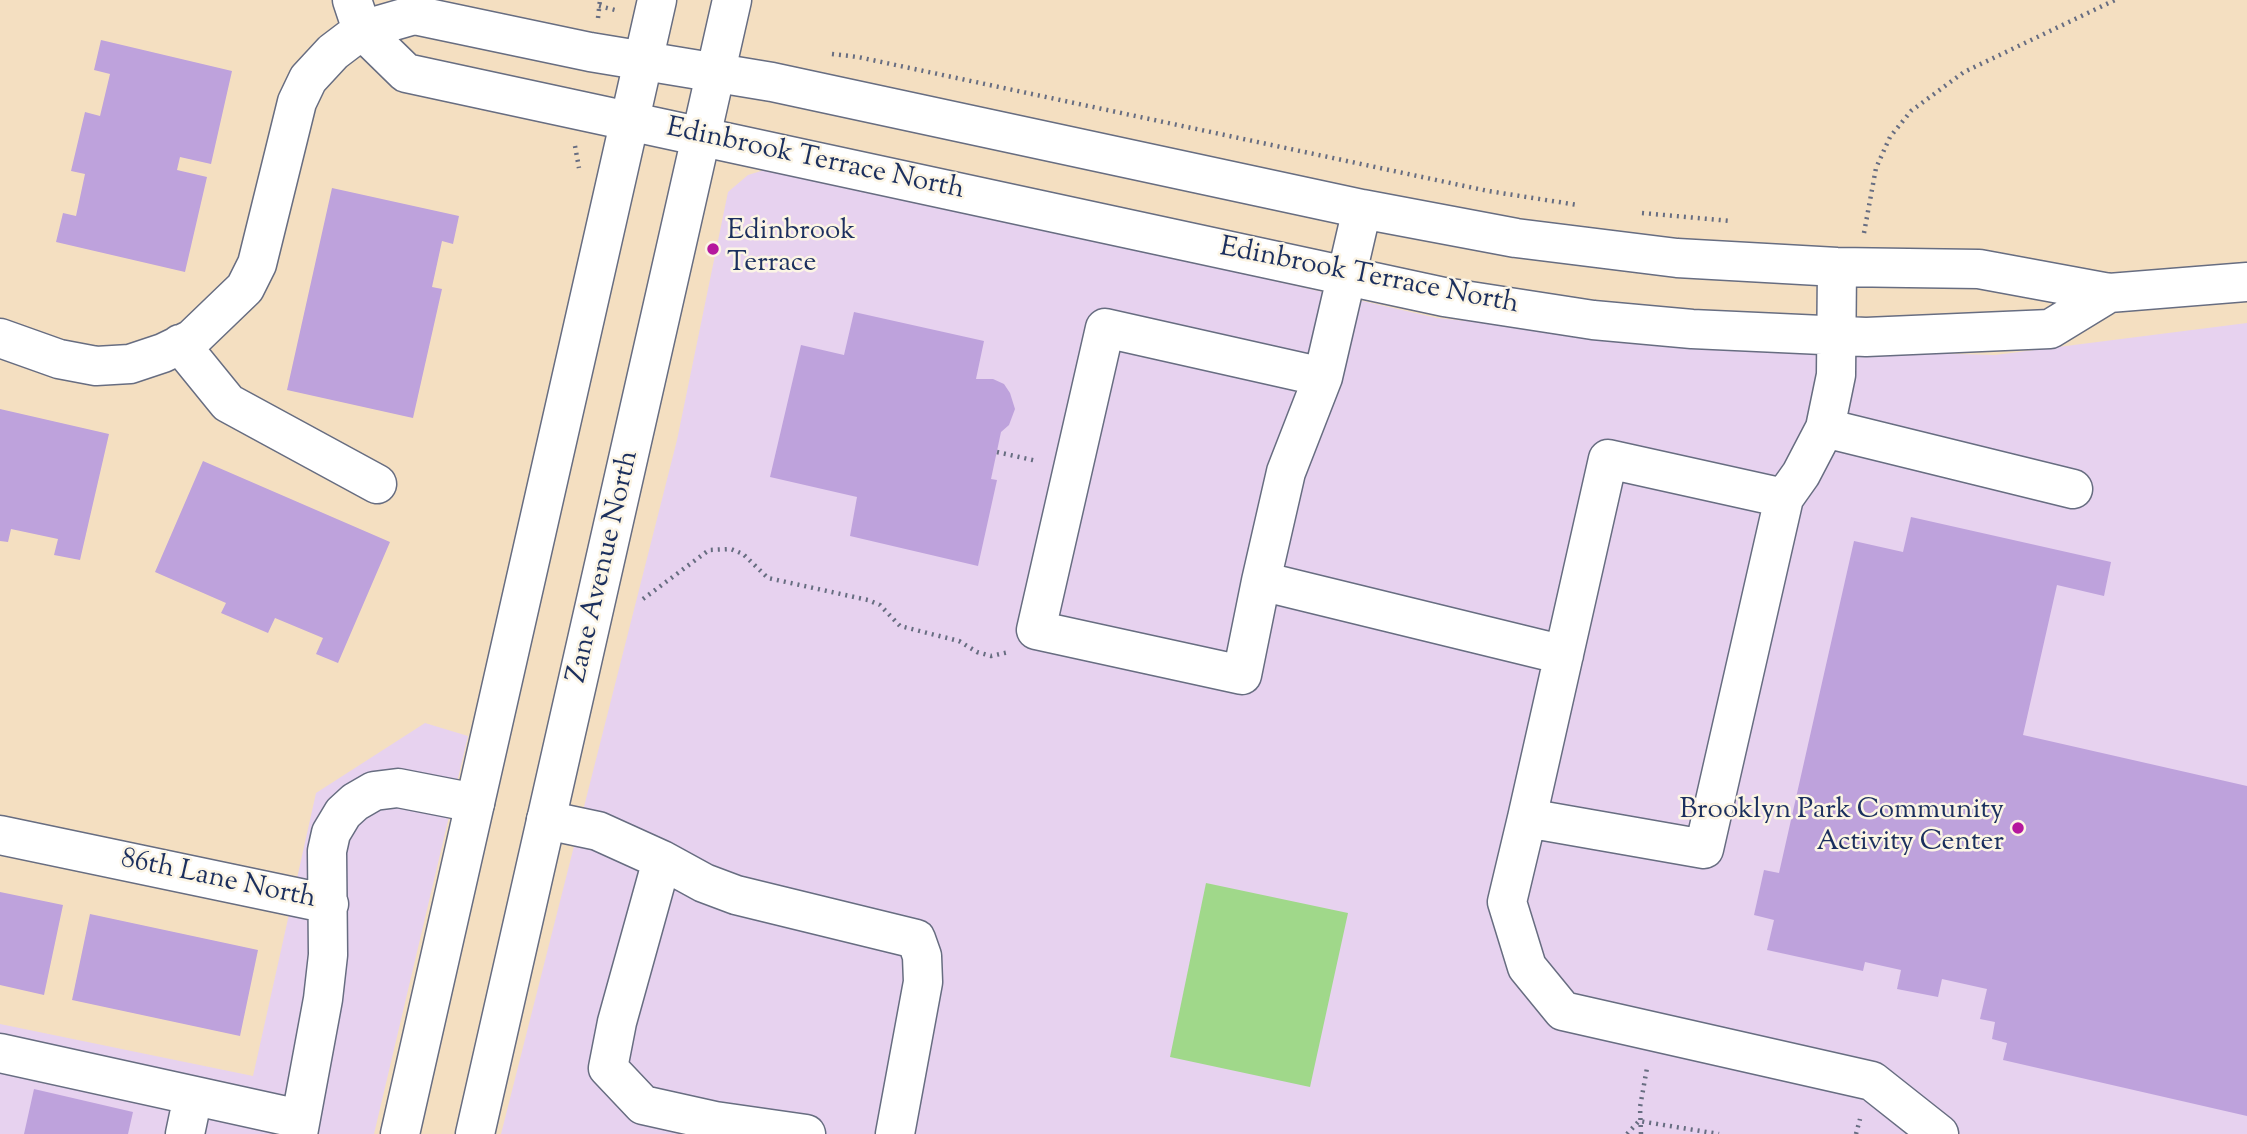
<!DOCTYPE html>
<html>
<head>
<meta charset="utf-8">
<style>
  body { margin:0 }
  canvas { display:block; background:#f4dfc1 }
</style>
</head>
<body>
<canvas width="2247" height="1134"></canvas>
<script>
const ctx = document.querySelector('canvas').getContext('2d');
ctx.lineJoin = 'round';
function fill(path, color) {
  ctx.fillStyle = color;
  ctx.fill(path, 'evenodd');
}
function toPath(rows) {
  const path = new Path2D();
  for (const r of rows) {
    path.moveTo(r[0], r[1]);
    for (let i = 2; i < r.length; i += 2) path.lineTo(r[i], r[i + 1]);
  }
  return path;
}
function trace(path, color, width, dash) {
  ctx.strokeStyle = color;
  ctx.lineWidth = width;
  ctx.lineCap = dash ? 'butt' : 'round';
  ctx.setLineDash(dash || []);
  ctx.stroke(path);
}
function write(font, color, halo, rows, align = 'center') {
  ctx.font = font + ' "Sorts Mill Goudy",serif';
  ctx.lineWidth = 5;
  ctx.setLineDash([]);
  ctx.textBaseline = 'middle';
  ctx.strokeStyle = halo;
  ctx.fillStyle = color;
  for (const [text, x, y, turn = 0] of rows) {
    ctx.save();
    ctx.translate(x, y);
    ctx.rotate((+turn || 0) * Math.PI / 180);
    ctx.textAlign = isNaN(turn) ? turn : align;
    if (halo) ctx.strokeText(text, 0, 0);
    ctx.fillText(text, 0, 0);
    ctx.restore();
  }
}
fill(toPath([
  [774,167,1437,318,1729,348,1995,355,2247,323,2247,1134,501,1134,677,440,728,192,748,175],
  [425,723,468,736,374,1134,0,1134,0,1024,253,1076,316,793]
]), '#e7d2ef');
fill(toPath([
  [1206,883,1348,913,1310,1087,1170,1057]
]), '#a0d88a');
fill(toPath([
  [101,40,232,71,211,164,180,157,177,170,207,177,185,272,56,242,63,213,76,216,85,174,71,171,85,112,100,116,110,74,94,70],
  [332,188,459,216,453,244,442,241,432,287,442,289,413,418,287,390],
  [854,312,984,341,976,379,993,379,1004,384,1010,393,1015,409,1009,425,1001,432,991,479,997,480,978,566,850,536,857,497,770,477,801,345,844,355],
  [0,409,109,434,80,560,54,555,58,539,11,529,8,542,0,541],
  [203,461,390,542,338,663,316,654,323,638,275,618,268,633,221,613,226,603,155,572],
  [1911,517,2111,562,2104,596,2057,585,2023,735,2247,786,2247,1116,2003,1060,2007,1043,1992,1039,1995,1022,1980,1019,1987,989,1942,979,1938,997,1897,989,1901,970,1865,962,1863,971,1767,950,1774,920,1754,915,1764,870,1779,873,1854,541,1903,552],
  [0,892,63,905,44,995,0,985],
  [90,914,258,950,240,1036,72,1000],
  [34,1089,133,1112,128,1134,24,1134]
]), '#bea2dc');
const minor = toPath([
  [352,0,362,30,406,73,1444,297,1593,320,1692,329,1866,337,2050,329,2109,293],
  [1362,209,1323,377,1286,472,1261,581,1564,655],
  [0,338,59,359,96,366,130,364,163,353,192,339,245,288,257,264,297,102,308,79,333,52,362,30,414,15,590,52,772,82,1362,209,1516,238,1677,258,1837,267,1979,269,2109,293,2247,282],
  [180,344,228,403,377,484],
  [1825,428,2073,489],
  [1784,498,1608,459,1527,818,1704,849,1784,498,1801,474,1825,428,1836,375,1837,267],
  [1261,581,1242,675,1036,630,1105,328,1323,377],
  [1527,818,1507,902,1527,967,1563,1011,1872,1081,1939,1134],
  [546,820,598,831,662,860,617,1022,608,1068,643,1105,715,1121,806,1134],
  [0,835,329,904],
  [662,860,704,883,736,895,916,939,922,956,923,982,895,1134],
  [0,1053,300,1119],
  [185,1134,193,1096],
  [298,1134,323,999,328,955,327,851,331,833,343,813,355,802,374,791,398,788,475,803]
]);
const major = toPath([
  [400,1134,657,0],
  [475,1134,732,0]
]);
trace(minor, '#676d81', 41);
trace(major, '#676d81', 41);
trace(toPath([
  [599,6,619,11],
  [598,18,600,0],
  [832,54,858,57,1488,191,1578,205],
  [575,146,579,168],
  [1642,213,1731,221],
  [1864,233,1876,168,1890,137,1911,111,1964,72,2115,0],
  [997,452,1037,461],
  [643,599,709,550,731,549,743,554,768,578,868,600,880,605,900,626,959,641,977,652,991,656,1009,652],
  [1627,1134,1639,1121,1719,1134],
  [1641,1134,1640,1107,1647,1068],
  [1856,1134,1860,1119]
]), '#676d81', 4.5, [2, 5]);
trace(minor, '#fff', 38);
trace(major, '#fff', 38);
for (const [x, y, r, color] of [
  [713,249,7,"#b5179e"],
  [2018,828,7,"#b5179e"]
]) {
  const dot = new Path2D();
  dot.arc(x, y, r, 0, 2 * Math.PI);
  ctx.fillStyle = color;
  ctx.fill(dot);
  trace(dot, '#fcf5e5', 2.5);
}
write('28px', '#1b2f5e', '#fcf5e5', [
  ["Edinbrook Terrace North",815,161,12],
  ["Edinbrook Terrace North",1369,278,11],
  ["Zane Avenue North",605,567,-77],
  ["86th Lane North",218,881,12]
]);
write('28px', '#1b2f5e', '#fcf5e5', [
  ["Edinbrook",727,233],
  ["Terrace",727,265],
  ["Brooklyn Park Community",2004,812,"right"],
  ["Activity Center",2004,844,"right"]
], 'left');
</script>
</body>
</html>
